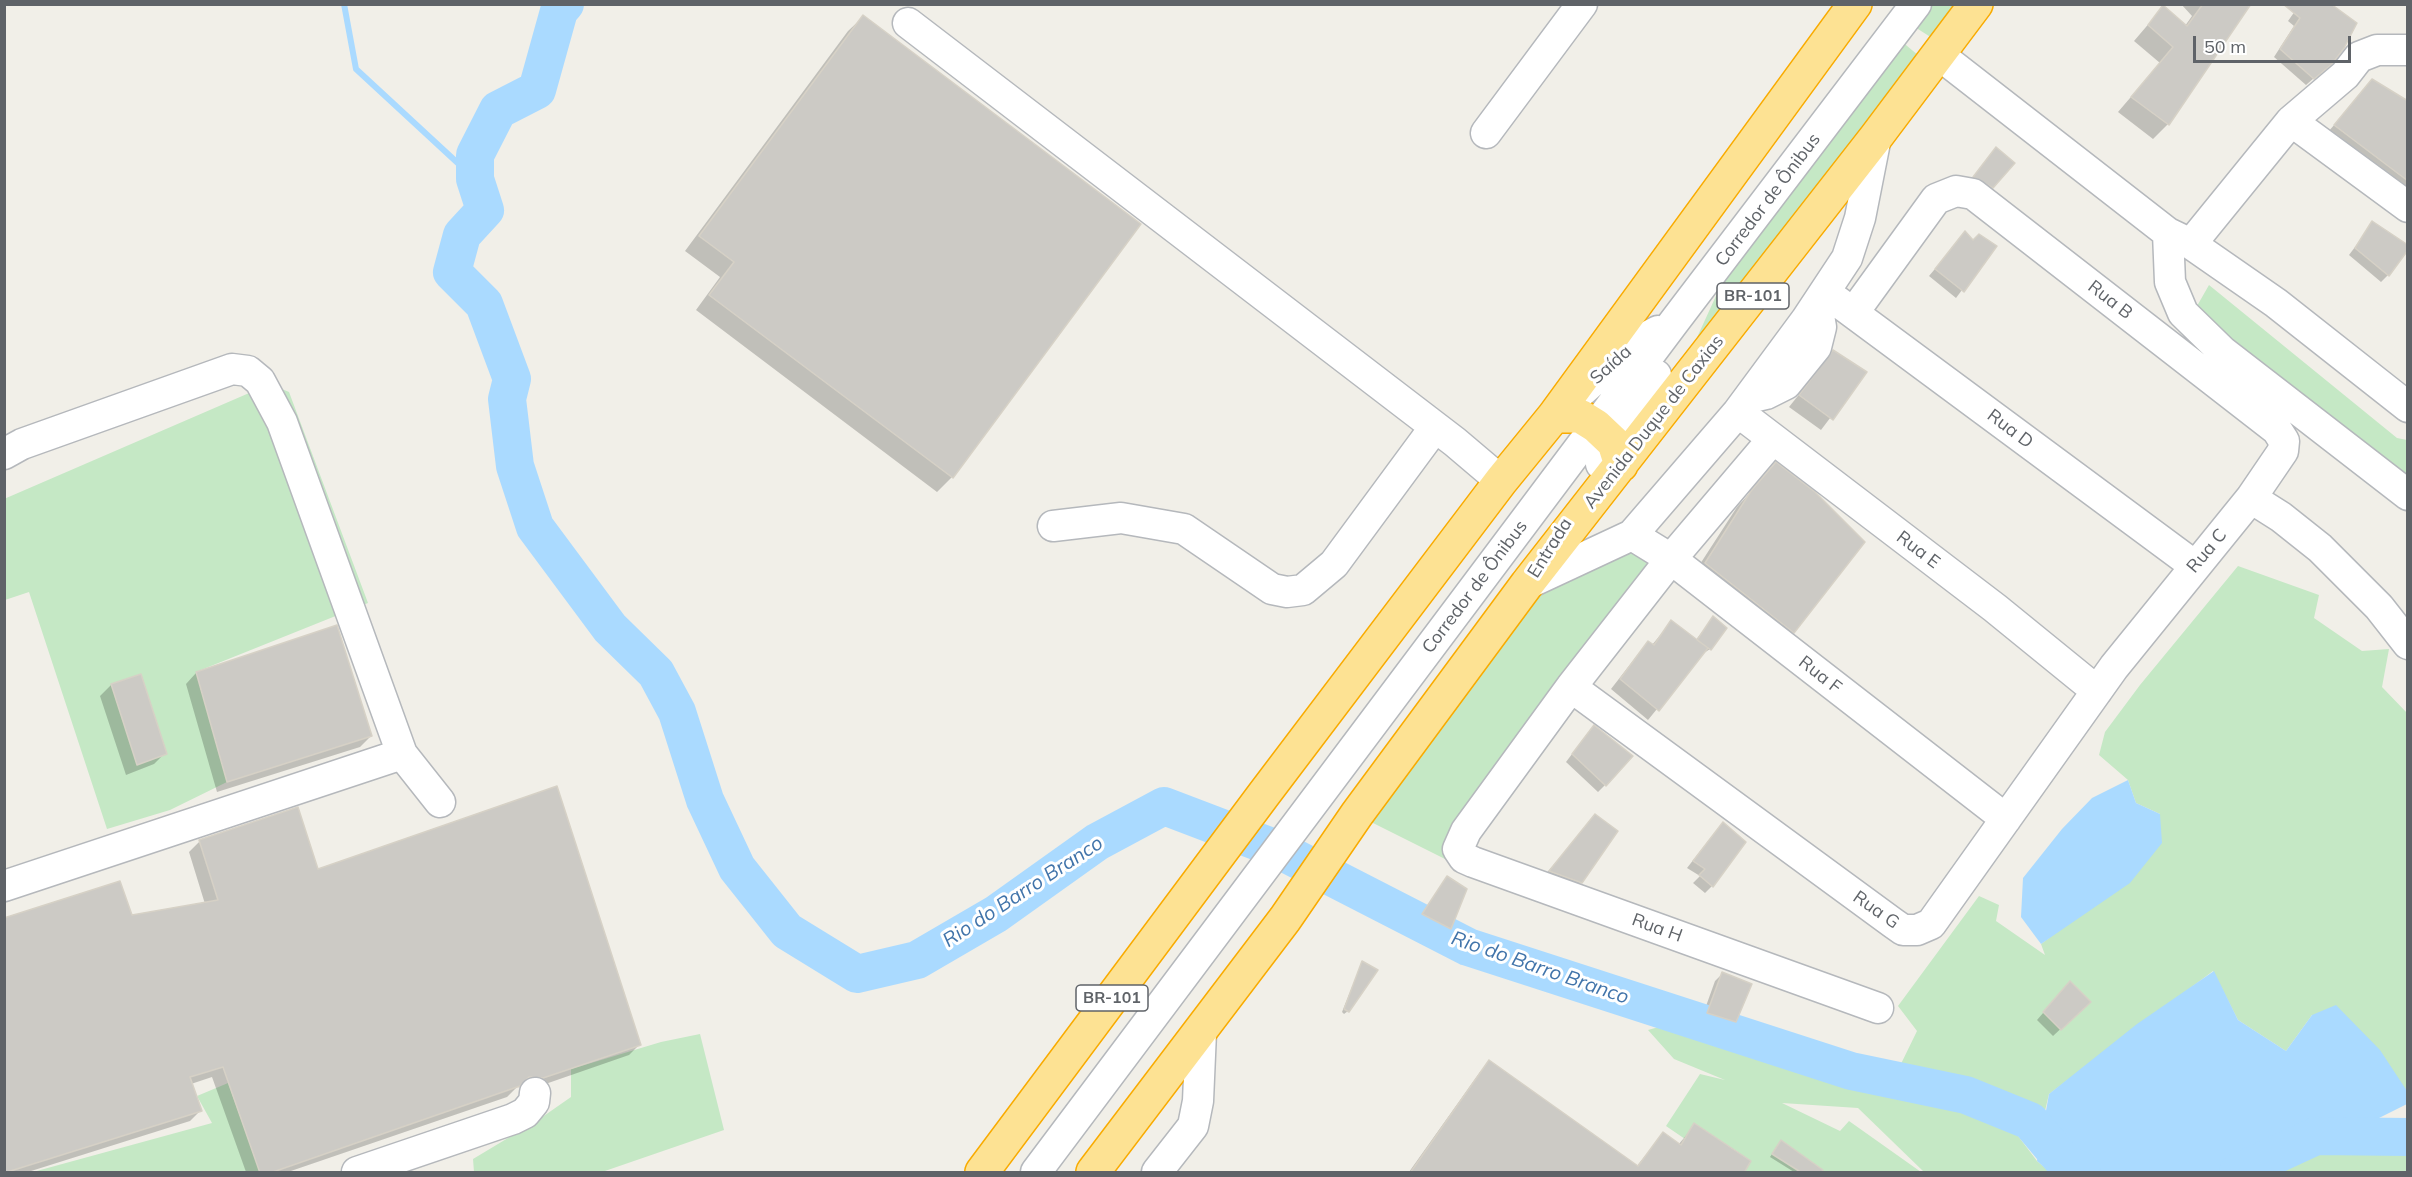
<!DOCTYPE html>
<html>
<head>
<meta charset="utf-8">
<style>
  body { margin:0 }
  #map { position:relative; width:2412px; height:1177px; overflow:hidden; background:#f1efe8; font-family:Mulish,sans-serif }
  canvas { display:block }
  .frame { position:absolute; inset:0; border:6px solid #5f6368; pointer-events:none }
  .scale { position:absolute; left:2193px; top:36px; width:158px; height:27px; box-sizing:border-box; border:3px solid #5f6368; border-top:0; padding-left:8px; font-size:18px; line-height:21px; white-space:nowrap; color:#5f6368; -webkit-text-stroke:4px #fff; paint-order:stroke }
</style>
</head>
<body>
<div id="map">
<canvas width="2412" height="1177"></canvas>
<div class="frame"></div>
<div class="scale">50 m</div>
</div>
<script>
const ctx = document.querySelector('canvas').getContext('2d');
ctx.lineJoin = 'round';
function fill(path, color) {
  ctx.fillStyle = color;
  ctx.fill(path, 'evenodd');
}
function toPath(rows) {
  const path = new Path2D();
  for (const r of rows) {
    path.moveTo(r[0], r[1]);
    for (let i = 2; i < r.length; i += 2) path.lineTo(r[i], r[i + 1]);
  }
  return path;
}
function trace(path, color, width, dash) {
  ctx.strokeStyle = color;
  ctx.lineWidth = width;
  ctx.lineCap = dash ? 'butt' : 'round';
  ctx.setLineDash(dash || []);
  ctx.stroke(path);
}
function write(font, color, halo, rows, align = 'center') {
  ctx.font = font + ' Mulish,sans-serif';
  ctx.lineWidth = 6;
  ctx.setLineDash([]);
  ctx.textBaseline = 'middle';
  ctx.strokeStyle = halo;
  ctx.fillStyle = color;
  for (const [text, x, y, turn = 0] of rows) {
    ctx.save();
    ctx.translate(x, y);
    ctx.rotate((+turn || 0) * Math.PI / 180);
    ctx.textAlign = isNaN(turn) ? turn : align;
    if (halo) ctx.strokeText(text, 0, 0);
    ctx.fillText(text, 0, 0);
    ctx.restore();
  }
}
fill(toPath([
  [1925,5,1968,5,1940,43,1910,24],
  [1900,40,1925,61,1678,379,1721,285,1761,226,1822,152],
  [2209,285,2397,438,2407,440,2407,479,2193,313],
  [270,384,289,392,368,603,196,672,227,782,170,810,107,829,29,592,5,600,4,499],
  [1622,546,1678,568,1455,864,1369,821,1542,591],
  [2238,566,2319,595,2314,618,2362,651,2389,649,2382,687,2408,714,2407,1093,2312,1015,2286,1051,2238,1020,2213,971,2049,1094,2040,1132,2030,1120,1898,1070,1917,1031,1898,1006,1979,896,1999,905,1996,921,2045,955,2041,944,2066,925,2160,814,2136,803,2128,780,2099,755,2105,732,2140,685],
  [1673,1023,2012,1128,2037,1161,2050,1172,1924,1172,1858,1108,1782,1103,1840,1131,1849,1121,1921,1172,1744,1172,1750,1161,1735,1150,1714,1138,1685,1139,1666,1126,1700,1074,1725,1080,1674,1059,1648,1030],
  [700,1034,724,1130,602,1172,474,1172,473,1159,538,1120,571,1097,571,1069,661,1042],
  [228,1083,260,1172,33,1172,212,1123,197,1096],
  [2407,1137,2407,1172,2237,1172,2333,1141]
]), '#c5e8c5');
fill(toPath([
  [2128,780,2136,803,2160,814,2162,843,2130,883,2041,944,2021,917,2023,878,2062,829,2092,798],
  [2214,971,2238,1020,2286,1051,2312,1015,2336,1005,2380,1050,2407,1091,2407,1104,2305,1155,2246,1172,2050,1172,2037,1161,2049,1094,2137,1024]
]), '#aadaff');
fill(toPath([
  [2181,4,2244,4,2247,8,2168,124,2153,139,2118,112,2160,63,2134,41,2163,7,2185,26,2192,16],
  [2300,4,2331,63,2306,85,2274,57,2294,26,2288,21],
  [863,17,952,477,937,492,696,310,720,277,685,251,848,31],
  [2372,81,2408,103,2408,206,2322,139],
  [2373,223,2388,275,2381,282,2349,255],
  [1965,233,1973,242,1995,246,1956,298,1929,276],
  [1833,352,1865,372,1821,430,1789,407],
  [1776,464,1793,632,1779,646,1691,578,1737,507],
  [1713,618,1710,649,1701,655,1648,720,1611,689,1639,653,1649,643,1652,645,1671,622,1695,641],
  [196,673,371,736,360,747,217,792,186,684],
  [140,676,165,753,154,764,126,775,100,696,111,685],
  [1587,734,1605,785,1598,792,1566,762],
  [1595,816,1581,882,1570,893,1539,882],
  [1716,831,1712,886,1705,893,1693,883,1700,876,1687,868],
  [200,841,317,870,640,1044,629,1055,531,1089,517,1087,507,1097,288,1172,246,1172,212,1077,191,1084,201,1110,190,1121,28,1172,4,1172,131,916,205,904,189,852],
  [1447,878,1465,890,1450,928,1443,935,1416,921],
  [1362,962,1348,1011,1344,1014,1342,1012],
  [1722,974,1735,1021,1728,1028,1701,1020,1715,981],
  [2063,990,2082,1009,2053,1036,2037,1020],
  [1490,1062,1636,1167,1663,1134,1678,1145,1695,1125,1742,1172,1409,1172,1480,1072],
  [1778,1145,1819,1172,1794,1172,1770,1157]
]), '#0003');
trace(toPath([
  [344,4,356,69,475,179]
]), '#aadaff', 6);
trace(toPath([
  [565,4,559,11,537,90,498,110,475,155,475,179,485,210,462,235,452,272,484,304,512,379,507,399,515,466,535,527,610,628,656,673,677,712,705,800,737,868,787,931,857,974,917,960,996,914,1097,842,1164,806,1277,849,1468,947,1851,1071,1966,1095,2030,1121,2066,1164,2082,1172],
  [2238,1172,2316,1136,2408,1137]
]), '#aadaff', 38);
const building = toPath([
  [2203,4,2251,4,2169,125,2131,97,2173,47,2148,25,2163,5,2187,26,2203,4],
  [2283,4,2331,4,2357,23,2344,48,2332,64,2314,79,2280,49,2300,18,2283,4],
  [863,15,1141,224,953,478,709,295,734,262,699,236,863,15],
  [2372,79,2408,101,2408,181,2334,125,2372,79],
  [1996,147,2015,163,1993,188,1973,177,1996,147],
  [2372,221,2408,245,2408,250,2389,276,2355,248,2372,221],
  [1965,231,1973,240,1979,234,1997,246,1964,292,1935,269,1965,231],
  [1833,350,1867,372,1833,420,1799,395,1833,350],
  [1776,462,1815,492,1865,542,1794,633,1705,563,1751,491,1776,462],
  [1713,616,1727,628,1711,650,1697,640,1713,616],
  [1671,620,1708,648,1659,711,1620,679,1648,641,1654,645,1671,620],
  [337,625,372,736,227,782,196,672,337,625],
  [141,674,167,754,137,765,111,684,141,674],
  [1594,725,1633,756,1606,786,1572,754,1594,725],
  [557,786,641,1045,543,1078,529,1077,520,1086,270,1173,260,1173,223,1067,190,1077,202,1111,4,1173,4,918,120,881,132,915,218,900,199,840,298,807,318,869,557,786],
  [1595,814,1618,831,1582,883,1549,871,1595,814],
  [1723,822,1746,842,1713,887,1699,875,1705,869,1693,861,1723,822],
  [1447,876,1467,889,1451,929,1422,914,1447,876],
  [1362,961,1378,970,1349,1012,1344,1009,1362,961],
  [1722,972,1752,984,1736,1022,1707,1013,1722,972],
  [2070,981,2091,1002,2061,1030,2043,1012,2070,981],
  [1489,1060,1638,1166,1663,1132,1681,1145,1694,1123,1751,1161,1744,1173,1410,1173,1489,1060],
  [1781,1140,1823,1170,1821,1173,1802,1173,1772,1154,1781,1140]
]);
fill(building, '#cccac5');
trace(building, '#d6d1c6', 1.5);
const minor = toPath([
  [908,23,1455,442,1501,481],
  [1938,54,2168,233,2191,244,2276,303,2408,407],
  [2291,121,2345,75,2359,57,2377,50,2408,50],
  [1486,133,1582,4],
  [2168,233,2170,282,2183,313,2222,351,2408,495],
  [2191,244,2291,121,2408,207],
  [1837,301,2195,566],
  [1583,390,1635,343,1658,331],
  [1749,398,1766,394,1786,384,1816,347,1821,327,1817,304],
  [1738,412,1995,608,2097,691],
  [1772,440,1671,559,1571,687,1466,831,1458,849,1464,858,1473,862,1878,1008],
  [4,454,22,444,232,369,248,371,260,381,282,422,402,754,440,802],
  [1601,464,1656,375],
  [2251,498,2281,517,2320,548,2379,607,2408,644],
  [1053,526,1121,518,1184,529,1272,589,1287,592,1303,590,1334,564,1435,427],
  [1632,535,1671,559,2006,819],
  [1527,584,1632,535,1738,412,1806,320,1847,258,1860,218,1876,137],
  [1571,687,1893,923,1903,930,1917,930,1931,924,2114,667,2251,498,2283,451,2284,441,2277,430,1973,194,1956,191,1936,199,1854,312],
  [4,886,402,754],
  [357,1172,513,1119,525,1113,534,1102,535,1093],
  [1036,1172,1674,322,1916,4],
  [1157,1172,1193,1126,1198,1101,1201,1032]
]);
const highway = toPath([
  [1554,416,1580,416,1596,426,1614,443,1621,465],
  [982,1172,1264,794,1501,481,1554,416,1855,4],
  [1093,1172,1285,919,1357,814,1527,584,1876,137,1976,4]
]);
trace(minor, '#b5b8bc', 33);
trace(highway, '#f9ab00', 36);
trace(minor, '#fff', 30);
trace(highway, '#fde293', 33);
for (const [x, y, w] of [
  [1753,296,72],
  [1112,998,72]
]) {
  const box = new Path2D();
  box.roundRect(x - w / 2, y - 13, w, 26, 4.5);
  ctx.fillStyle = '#fff';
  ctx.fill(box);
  trace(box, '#5f6368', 1.5);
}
write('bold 16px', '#5f6368', null, [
  ["BR-101",1753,296],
  ["BR-101",1112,998]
]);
write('18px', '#5f6368', '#fff', [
  ["Corredor de Ônibus",1768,200,-53],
  ["Rua B",2110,300,38],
  ["Saída",1611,365,-42],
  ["Avenida Duque de Caxias",1654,422,-52],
  ["Rua D",2010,429,37],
  ["Entrada",1550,548,-58],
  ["Rua E",1918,550,37],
  ["Rua C",2207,551,-50],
  ["Corredor de Ônibus",1475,587,-53],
  ["Rua F",1820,675,38],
  ["Rua G",1876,910,35],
  ["Rua H",1657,928,20]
]);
write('italic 20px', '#4174aa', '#fff', [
  ["Rio do Barro Branco",1023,892,-33],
  ["Rio do Barro Branco",1540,968,19]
]);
</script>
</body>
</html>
